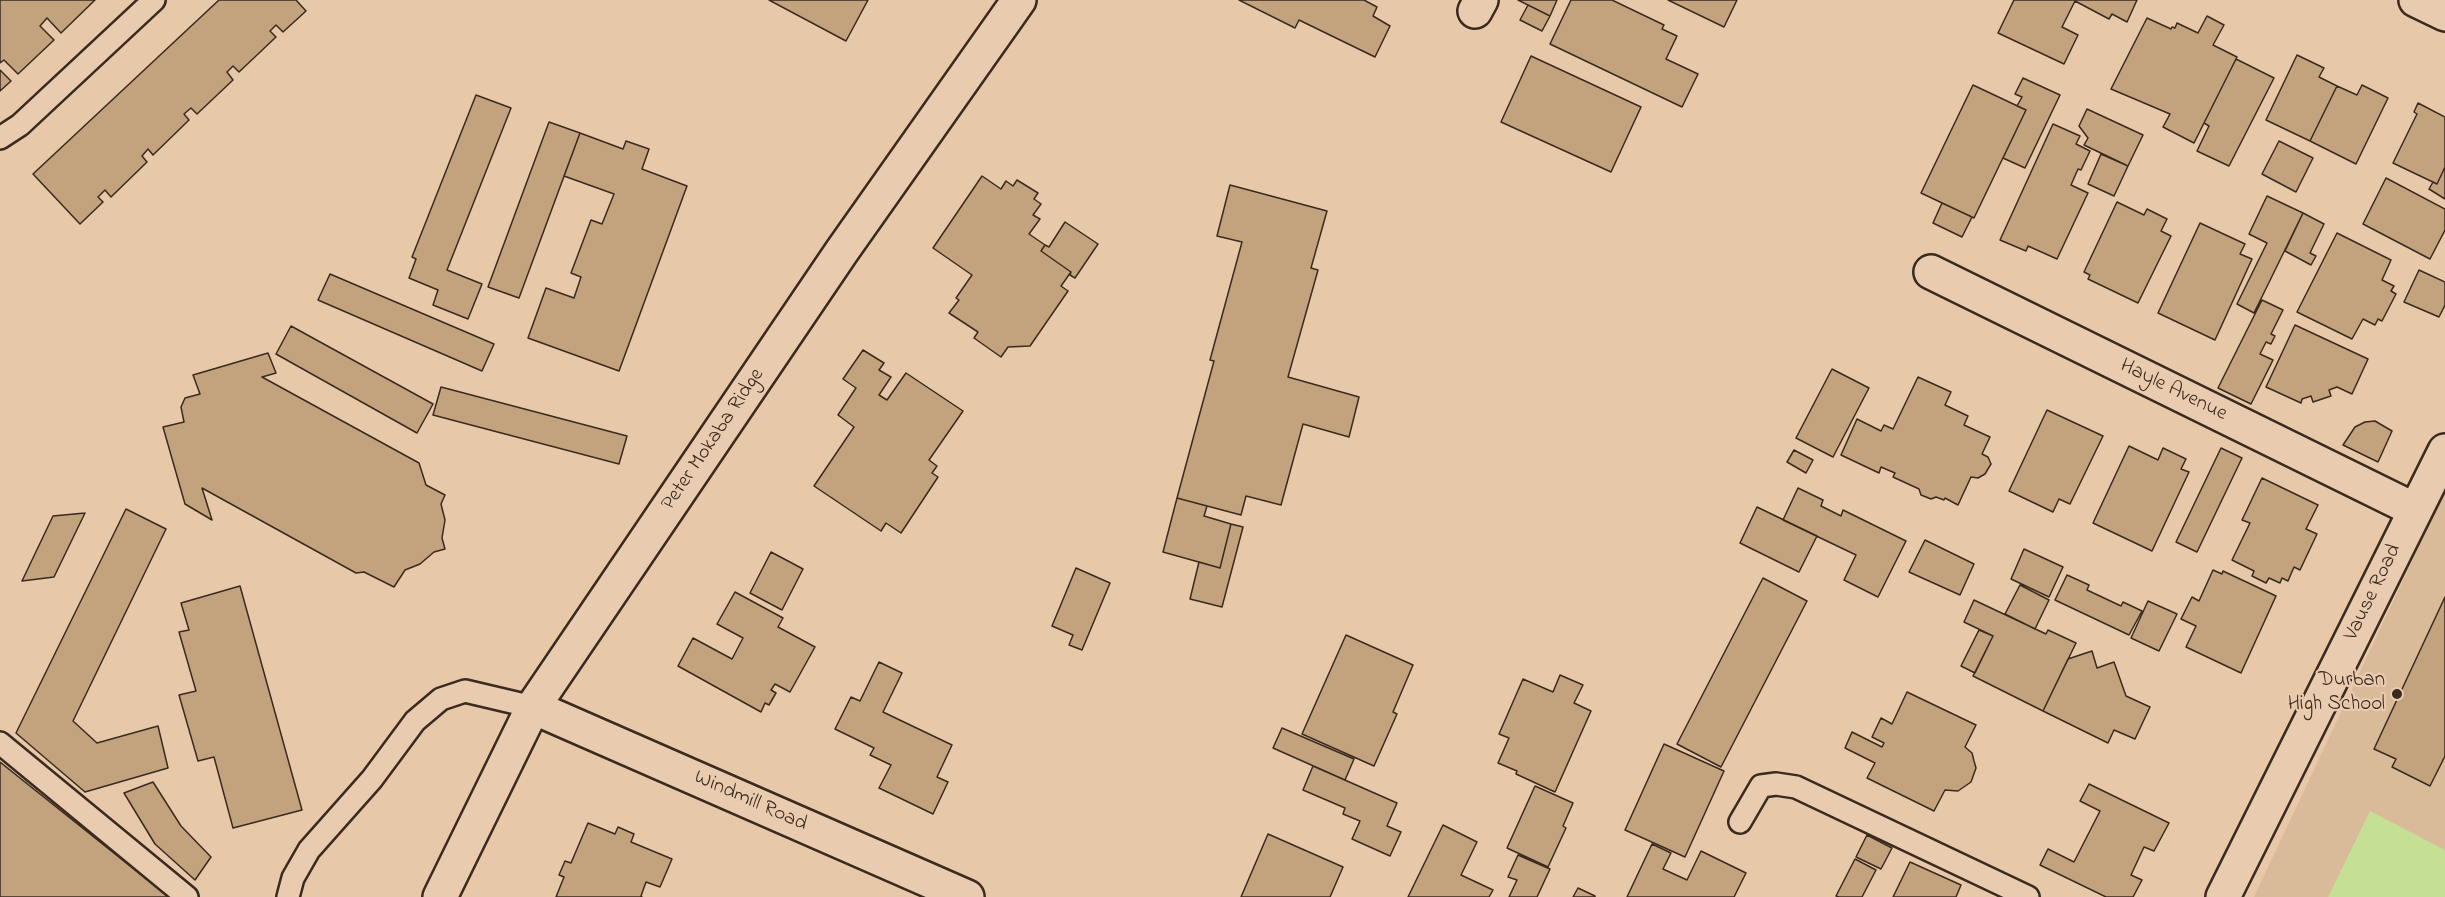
<!DOCTYPE html>
<html>
<head>
<meta charset="utf-8">
<style>
  body { margin:0 }
  canvas { display:block; background:#e7c8a9 }
</style>
</head>
<body>
<canvas width="2445" height="897"></canvas>
<script>
const ctx = document.querySelector('canvas').getContext('2d');
ctx.lineJoin = 'round';
function fill(path, color) {
  ctx.fillStyle = color;
  ctx.fill(path, 'evenodd');
}
function toPath(rows) {
  const path = new Path2D();
  for (const r of rows) {
    path.moveTo(r[0], r[1]);
    for (let i = 2; i < r.length; i += 2) path.lineTo(r[i], r[i + 1]);
  }
  return path;
}
function trace(path, color, width, dash) {
  ctx.strokeStyle = color;
  ctx.lineWidth = width;
  ctx.lineCap = dash ? 'butt' : 'round';
  ctx.setLineDash(dash || []);
  ctx.stroke(path);
}
function write(font, color, halo, rows, align = 'center') {
  ctx.font = font + ' "Indie Flower",sans-serif';
  ctx.lineWidth = 4.5;
  ctx.setLineDash([]);
  ctx.textBaseline = 'middle';
  ctx.strokeStyle = halo;
  ctx.fillStyle = color;
  for (const [text, x, y, turn = 0] of rows) {
    ctx.save();
    ctx.translate(x, y);
    ctx.rotate((+turn || 0) * Math.PI / 180);
    ctx.textAlign = isNaN(turn) ? turn : align;
    if (halo) ctx.strokeText(text, 0, 0);
    ctx.fillText(text, 0, 0);
    ctx.restore();
  }
}
fill(toPath([
  [2445,491,2445,897,2254,897]
]), '#d9ba99');
fill(toPath([
  [2370,811,2445,850,2445,897,2328,897]
]), '#c5df95');
const building = toPath([
  [0,0,95,0,61,33,47,18,40,26,54,40,18,74,4,60,0,63,0,0],
  [219,0,296,0,306,11,283,32,276,25,270,31,276,37,239,72,233,66,227,72,233,80,197,114,191,108,184,114,189,120,153,155,148,149,142,156,147,162,111,197,105,190,98,197,103,202,80,224,33,174,219,0],
  [769,0,868,0,846,41,769,0],
  [1239,0,1364,0,1377,7,1373,16,1390,26,1375,57,1299,20,1295,28,1239,0],
  [1518,0,1557,0,1550,16,1518,0],
  [1571,0,1612,0,1664,25,1662,29,1677,36,1666,59,1698,74,1682,107,1550,44,1571,0],
  [1668,0,1737,0,1724,27,1668,0],
  [2014,0,2137,0,2127,22,2112,14,2109,19,2075,1,2062,27,2078,35,2064,64,1998,33,2014,0],
  [1528,5,1550,16,1542,31,1520,20,1528,5],
  [2207,16,2224,25,2213,45,2237,57,2194,143,2163,127,2170,114,2111,89,2147,18,2171,29,2172,27,2175,28,2177,23,2198,33,2207,16],
  [2297,55,2324,68,2319,77,2337,86,2310,141,2266,120,2297,55],
  [1531,56,1641,107,1611,172,1501,122,1531,56],
  [2236,59,2274,78,2229,166,2197,151,2209,126,2204,123,2236,59],
  [0,70,11,81,0,91,0,70],
  [2023,78,2060,95,2025,168,2003,158,2026,110,2017,106,2022,97,2015,94,2023,78],
  [1973,85,2026,110,1974,218,1921,193,1973,85],
  [2362,85,2388,98,2356,164,2310,141,2337,86,2357,95,2362,85],
  [476,95,511,108,447,270,482,284,468,319,433,305,438,290,409,278,416,259,412,257,476,95],
  [2418,103,2445,117,2445,167,2437,184,2393,163,2417,114,2414,112,2418,103],
  [2087,109,2143,135,2128,166,2084,145,2088,138,2079,126,2087,109],
  [549,122,580,133,519,298,488,287,549,122],
  [2053,124,2080,136,2076,144,2090,151,2081,170,2078,169,2071,185,2088,193,2057,259,2028,246,2026,251,2000,240,2053,124],
  [580,133,623,149,626,141,649,149,642,169,687,186,619,371,528,338,546,288,574,298,581,277,571,273,591,220,602,224,614,194,564,176,580,133],
  [2279,141,2313,158,2296,192,2262,174,2279,141],
  [2101,154,2128,166,2114,196,2088,184,2101,154],
  [2445,167,2445,199,2429,189,2433,182,2437,184,2445,167],
  [982,176,1001,189,1006,181,1013,186,1017,180,1038,193,1034,199,1041,204,1033,215,1040,219,1029,234,1045,245,1041,251,1071,272,1061,286,1068,291,1030,346,1008,347,1001,357,974,338,978,332,949,313,959,300,956,298,972,275,933,248,982,176],
  [2386,178,2445,209,2445,230,2430,259,2363,224,2386,178],
  [1230,185,1327,211,1311,268,1318,270,1288,377,1359,397,1349,437,1303,424,1281,505,1246,496,1241,515,1177,498,1214,361,1210,360,1242,242,1217,236,1230,185],
  [2267,196,2303,213,2254,313,2237,304,2267,243,2249,234,2267,196],
  [2117,202,2144,215,2147,209,2167,219,2161,231,2171,236,2138,303,2088,279,2090,275,2084,272,2117,202],
  [1942,203,1972,217,1962,237,1933,223,1942,203],
  [2303,213,2324,224,2310,253,2316,256,2311,265,2285,251,2303,213],
  [1065,222,1098,244,1075,278,1070,275,1071,272,1041,251,1045,245,1049,247,1065,222],
  [2200,223,2245,244,2240,254,2252,259,2215,340,2158,313,2200,223],
  [2337,233,2391,260,2382,280,2394,286,2391,291,2396,294,2382,321,2378,319,2375,325,2363,319,2352,339,2297,312,2337,233],
  [2419,270,2445,282,2445,305,2439,317,2404,302,2419,270],
  [330,274,494,344,482,371,318,300,330,274],
  [2262,300,2283,310,2271,334,2275,336,2271,344,2266,342,2260,354,2273,360,2251,404,2218,388,2262,300],
  [2295,325,2368,359,2352,394,2337,387,2329,390,2331,396,2313,402,2311,396,2302,399,2301,403,2266,387,2295,325],
  [291,326,433,404,417,433,276,354,291,326],
  [863,350,884,363,879,370,891,377,879,395,887,400,906,373,963,411,929,460,937,466,932,473,938,477,901,533,886,523,881,531,814,486,854,427,838,415,856,388,843,379,863,350],
  [268,353,276,373,262,377,419,463,426,485,445,495,441,504,445,520,442,538,445,549,434,552,420,564,405,570,394,587,364,572,356,573,202,488,212,520,185,504,163,427,184,422,181,407,185,398,200,394,193,375,268,353],
  [1832,369,1869,388,1833,457,1796,438,1832,369],
  [1918,377,1951,392,1945,405,1968,416,1964,425,1990,437,1982,454,1988,457,1991,464,1985,474,1978,478,1971,477,1958,505,1945,498,1944,500,1936,497,1931,499,1921,495,1919,489,1893,477,1895,473,1881,467,1879,473,1841,455,1857,419,1881,431,1884,425,1893,429,1918,377],
  [441,387,627,436,619,464,433,415,441,387],
  [2047,410,2103,436,2070,504,2059,499,2053,512,2009,491,2047,410],
  [2375,421,2392,431,2378,462,2343,445,2355,427,2365,422,2375,421],
  [2129,446,2158,460,2163,448,2186,459,2181,469,2189,472,2152,551,2093,523,2129,446],
  [2221,448,2242,458,2197,552,2176,542,2221,448],
  [1794,450,1813,460,1806,473,1787,462,1794,450],
  [2262,478,2318,505,2306,529,2317,534,2300,570,2294,567,2288,581,2282,578,2280,583,2269,578,2266,583,2252,576,2254,571,2232,560,2250,523,2242,520,2262,478],
  [1798,488,1823,500,1821,506,1841,516,1843,510,1906,541,1878,597,1844,580,1856,555,1783,520,1798,488],
  [1177,498,1207,506,1204,516,1231,524,1220,568,1163,552,1177,498],
  [1757,507,1817,536,1799,572,1740,543,1757,507],
  [126,509,166,529,73,721,97,743,158,726,168,768,85,792,16,733,126,509],
  [85,513,54,577,22,581,53,516,85,513],
  [1231,524,1243,527,1222,607,1190,599,1199,562,1220,568,1231,524],
  [1925,540,1974,564,1960,595,1909,572,1925,540],
  [2024,549,2063,567,2049,597,2011,579,2024,549],
  [771,552,803,569,782,610,750,593,771,552],
  [1076,568,1110,583,1082,650,1069,645,1073,635,1052,626,1076,568],
  [2213,570,2222,574,2223,571,2276,596,2241,673,2186,647,2196,626,2181,619,2192,597,2199,601,2213,570],
  [2067,575,2089,585,2087,590,2121,606,2123,602,2142,611,2129,635,2055,600,2067,575],
  [1763,578,1807,601,1721,767,1677,744,1763,578],
  [2020,585,2049,600,2035,629,2005,614,2020,585],
  [240,586,302,810,233,828,214,757,198,761,179,695,196,691,179,632,189,630,181,603,240,586],
  [735,592,783,618,778,627,815,647,790,692,775,684,771,690,776,693,769,705,765,703,761,712,678,666,693,638,732,659,743,638,717,624,735,592],
  [2445,597,2445,756,2430,786,2392,767,2396,759,2374,749,2445,597],
  [1974,600,2046,634,2048,630,2076,643,2043,711,1973,676,1993,636,1964,622,1974,600],
  [2148,601,2177,614,2159,651,2131,638,2148,601],
  [1979,630,1993,636,1975,673,1961,666,1979,630],
  [1346,635,1413,665,1393,712,1397,714,1374,766,1302,734,1346,635],
  [2092,651,2097,668,2114,662,2126,696,2150,707,2135,739,2114,730,2108,743,2043,711,2068,659,2092,651],
  [879,662,902,673,883,712,952,745,937,777,948,782,933,814,879,788,891,765,870,755,874,748,835,729,851,697,860,701,879,662],
  [1560,675,1583,685,1574,703,1591,711,1555,792,1516,774,1517,771,1498,763,1509,738,1499,734,1523,679,1553,692,1560,675],
  [1907,692,1976,725,1965,747,1972,753,1974,761,1976,768,1971,782,1958,791,1945,790,1934,811,1867,778,1875,763,1845,748,1852,732,1882,747,1884,743,1872,737,1881,718,1892,724,1907,692],
  [1282,728,1354,759,1345,780,1273,748,1282,728],
  [1664,744,1724,771,1685,857,1625,830,1664,744],
  [0,762,169,897,0,897,0,762],
  [1313,766,1397,803,1387,826,1401,832,1390,856,1352,839,1360,821,1343,814,1345,808,1303,790,1313,766],
  [153,782,181,826,211,857,195,880,155,844,124,793,153,782],
  [2089,784,2169,823,2154,851,2144,847,2131,875,2142,880,2133,897,2106,897,2040,865,2048,849,2074,862,2100,811,2080,801,2089,784],
  [1535,786,1573,803,1563,826,1566,828,1548,867,1507,848,1535,786],
  [588,823,615,834,618,827,634,834,631,842,672,859,660,887,646,882,641,896,642,897,556,897,564,877,559,875,565,861,571,863,588,823],
  [1443,825,1477,842,1461,875,1493,890,1489,897,1408,897,1443,825],
  [1268,834,1343,867,1330,897,1241,897,1268,834],
  [1867,835,1892,848,1881,869,1856,857,1867,835],
  [1652,844,1671,853,1663,869,1687,880,1701,851,1746,873,1734,897,1627,897,1652,844],
  [1518,855,1550,869,1537,897,1509,897,1517,880,1508,877,1518,855],
  [1855,859,1876,870,1862,897,1839,897,1836,896,1855,859],
  [1910,862,1961,885,1956,897,1893,897,1910,862],
  [1578,888,1595,896,1595,897,1573,897,1578,888]
]);
fill(building, '#c3a37e');
trace(building, '#3b2a1e', 1.5);
const service = toPath([
  [0,138,20,125,154,0],
  [0,743,187,897],
  [1740,822,1761,786,1776,784,1796,787,2028,897],
  [288,897,293,878,309,850,372,779,415,721,441,699,465,691,533,707]
]);
const minor = toPath([
  [2416,0,2445,14],
  [1475,11,1481,0],
  [1931,272,2415,510],
  [533,707,967,897],
  [2223,897,2445,451]
]);
const tertiary = toPath([
  [440,897,533,707,842,251,1019,0]
]);
trace(service, '#3b2a1e', 26);
trace(minor, '#3b2a1e', 38);
trace(tertiary, '#3b2a1e', 38);
trace(service, '#e9cbaf', 21);
trace(minor, '#e9cbaf', 33);
trace(tertiary, '#e9cbaf', 33);
for (const [x, y, r, color] of [
  [2397,694,6,"#3b2a1e"]
]) {
  const dot = new Path2D();
  dot.arc(x, y, r, 0, 2 * Math.PI);
  ctx.fillStyle = color;
  ctx.fill(dot);
  trace(dot, '#e9cbaf', 2);
}
write('21px', '#3b2a1e', '#e9cbaf', [
  ["Hayle Avenue",2173,391,26],
  ["Peter Mokaba Ridge",714,440,-56],
  ["Vause Road",2374,593,-64],
  ["Windmill Road",750,802,24]
]);
write('21px', '#3b2a1e', '#e9cbaf', [
  ["Durban",2385,682],
  ["High School",2385,706]
], 'right');
</script>
</body>
</html>
